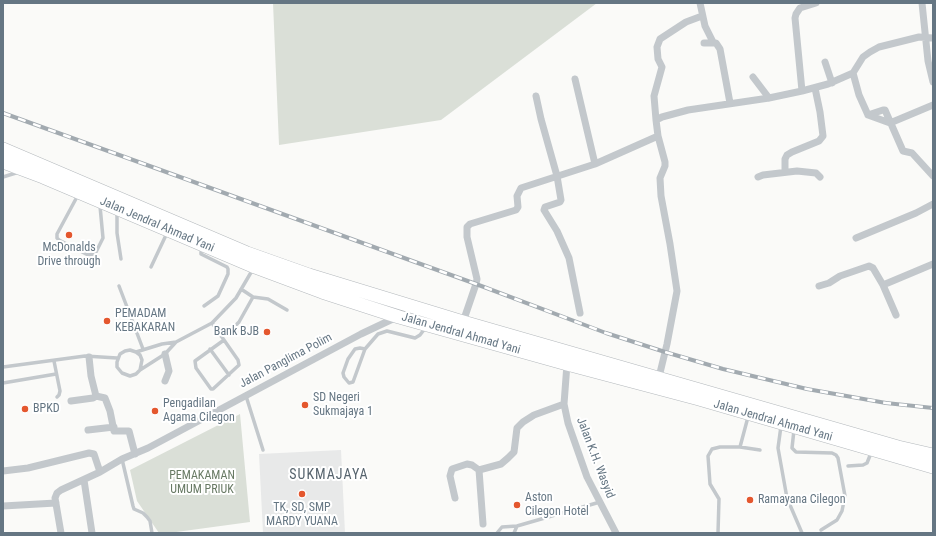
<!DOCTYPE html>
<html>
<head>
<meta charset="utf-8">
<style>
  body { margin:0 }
  #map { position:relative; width:936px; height:536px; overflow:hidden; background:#fafaf8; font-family:"Roboto Condensed",sans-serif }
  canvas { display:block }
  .frame { position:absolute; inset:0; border:4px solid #657683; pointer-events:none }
</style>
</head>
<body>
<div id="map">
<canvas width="936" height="536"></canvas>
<div class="frame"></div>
</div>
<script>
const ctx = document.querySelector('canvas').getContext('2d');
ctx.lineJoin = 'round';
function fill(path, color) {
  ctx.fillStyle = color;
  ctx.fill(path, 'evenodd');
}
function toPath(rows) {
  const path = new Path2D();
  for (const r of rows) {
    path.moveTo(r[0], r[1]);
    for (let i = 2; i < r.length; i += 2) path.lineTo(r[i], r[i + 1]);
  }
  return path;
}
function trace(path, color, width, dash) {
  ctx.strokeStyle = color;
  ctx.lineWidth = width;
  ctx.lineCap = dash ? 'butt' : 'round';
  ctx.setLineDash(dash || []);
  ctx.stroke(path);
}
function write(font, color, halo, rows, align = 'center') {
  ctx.font = font + ' "Roboto Condensed",sans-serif';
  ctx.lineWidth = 4;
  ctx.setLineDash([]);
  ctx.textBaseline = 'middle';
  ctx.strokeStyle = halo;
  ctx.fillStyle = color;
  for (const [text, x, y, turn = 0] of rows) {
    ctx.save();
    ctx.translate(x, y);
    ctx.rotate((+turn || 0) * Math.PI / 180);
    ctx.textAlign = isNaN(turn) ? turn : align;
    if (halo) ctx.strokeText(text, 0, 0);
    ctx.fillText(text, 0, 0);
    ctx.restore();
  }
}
fill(toPath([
  [341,450,345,533,263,533,259,454]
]), '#e8e9e9');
fill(toPath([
  [273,3,597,3,441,120,279,145],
  [240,414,250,522,169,533,159,533,137,501,130,470]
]), '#dadfd7');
const highway = toPath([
  [3,149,247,253,309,275,463,322,898,447,933,455],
  [3,162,43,177,255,267,322,292,399,317,567,364,699,399,933,467]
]);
trace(highway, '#b4b9bd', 14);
trace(toPath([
  [3,177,19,172],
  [78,195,57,234,57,238,59,240,88,255,93,254,96,252,103,238,100,206],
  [117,211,117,233,121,259],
  [203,248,201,252,201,254,227,267,228,269,228,274,218,296,204,306],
  [151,267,167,233],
  [119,286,143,349],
  [241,289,253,297,268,299,287,310],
  [212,323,224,340,238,360,239,365,213,389,211,389,196,368,195,361,224,340],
  [221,336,233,328,239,322,253,297],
  [210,349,229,375],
  [365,349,360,348,355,349,348,359,343,373,344,377,349,383,353,382,365,349,378,334,387,331,415,338,420,335,426,327],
  [136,352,140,355,142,360,140,370,136,374,130,376,122,373,117,367,117,362,120,354,125,351,130,350,136,352,162,344,176,342],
  [54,361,60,391,59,395,57,397],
  [3,367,85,356,117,358],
  [140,370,165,354,176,342,212,323,236,298,253,269],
  [3,383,56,374],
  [246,396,263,450],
  [781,426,778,448,787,498,802,533],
  [794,430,792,448,796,452,832,453,836,455,838,458,845,496,842,511,837,520,821,530],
  [740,447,748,417],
  [122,459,133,506,134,509,143,513,147,517,150,521,152,533],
  [848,466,863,465,867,463,871,453],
  [497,533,502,527,517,526,600,502],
  [514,533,517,526],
  [718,533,719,499,710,484,708,456,712,449,720,447,740,447,760,450]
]), '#c3c8cc', 3.5);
trace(toPath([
  [700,3,705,26,713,42],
  [922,3,928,61,933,82],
  [933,38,919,37,879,47,870,52,863,57,853,73,859,95,868,115,883,110,885,110,903,151,912,153,933,176],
  [704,43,716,43,720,49,730,103],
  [825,62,832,83],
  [753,77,769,98],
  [575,79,595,164],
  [802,91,795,18,796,14,800,8,816,3],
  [536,96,541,119,557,176,561,200,560,202,545,207,544,210,557,231,569,258,580,313],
  [868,115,890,123,933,105],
  [656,120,654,96,662,67,658,59,657,47,660,39,686,22,702,16],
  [658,136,665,162,665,166,660,178,661,196,670,244,677,291,667,344,659,377],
  [785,172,785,159,787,155,792,152,819,141,823,136,820,112,815,88],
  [758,177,763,175,797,171,816,173,820,177],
  [856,238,916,213,933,204],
  [883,285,896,315],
  [819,286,829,283,840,276,869,266,873,268,883,285,933,264],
  [463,322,476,284,477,279,467,237,467,227,470,224,516,210,518,207,517,196,521,188,595,164,658,136,656,120,662,117,688,110,769,98,802,91,828,84,853,73],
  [89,357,91,376,96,396,105,398,110,411,114,431,129,431,135,454],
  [567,364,564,404,568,423,587,477,616,533],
  [165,381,169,371,165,354],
  [71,401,93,398,96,396],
  [88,430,114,427],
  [3,471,28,468,89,453,94,454,100,472],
  [84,480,92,533],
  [455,498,450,476,452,469,467,464,472,465,479,470],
  [3,506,56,503],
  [483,524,479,470,501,464,508,458,514,452,517,428,523,422,534,415,564,404],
  [61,533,55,498,57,493,61,490,100,472,122,459,148,448,361,334,397,317]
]), '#c3c8cc', 7);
trace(highway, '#fff', 13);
const rail = toPath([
  [3,113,476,284,606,333,665,352,723,369,807,389,886,403,933,408]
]);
trace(rail, '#a2aab0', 4);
trace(rail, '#fff', 2.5, [8]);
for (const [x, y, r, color] of [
  [69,235,4,"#e4572e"],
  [107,321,4,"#e4572e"],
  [267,332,4,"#e4572e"],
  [305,405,4,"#e4572e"],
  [25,409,4,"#e4572e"],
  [155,411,4,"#e4572e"],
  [302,494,4,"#e4572e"],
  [750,500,4,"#e4572e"],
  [517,505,4,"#e4572e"]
]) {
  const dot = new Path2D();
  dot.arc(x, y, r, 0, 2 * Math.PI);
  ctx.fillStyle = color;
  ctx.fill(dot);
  trace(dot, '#fff', 1.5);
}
write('12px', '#657683', '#fff', [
  ["Jalan Jendral Ahmad Yani",157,225,23],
  ["Jalan Jendral Ahmad Yani",461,334,16],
  ["Jalan Panglima Polim",286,361,-28],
  ["Jalan Jendral Ahmad Yani",773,421,16],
  ["Jalan K.H. Wasyid",595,458,69]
]);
write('12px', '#657683', '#fff', [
  ["McDonalds",69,248,"center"],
  ["Drive through",69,262,"center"],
  ["PEMADAM",115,314],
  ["KEBAKARAN",115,328],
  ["Bank BJB",259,332,"right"],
  ["SD Negeri",313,398],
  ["Sukmajaya 1",313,412],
  ["Pengadilan",163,404],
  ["Agama Cilegon",163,418],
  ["BPKD",33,409],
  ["Aston",525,498],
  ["Cilegon Hotel",525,512],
  ["Ramayana Cilegon",758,500],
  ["TK, SD, SMP",302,508,"center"],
  ["MARDY YUANA",302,522,"center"]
], 'left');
write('12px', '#687a64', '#fff', [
  ["PEMAKAMAN",202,476],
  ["UMUM PRIUK",202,490]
]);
ctx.letterSpacing = '1px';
write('14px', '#57646e', '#fff', [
  ["SUKMAJAYA",329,475]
]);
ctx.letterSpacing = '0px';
</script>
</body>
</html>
